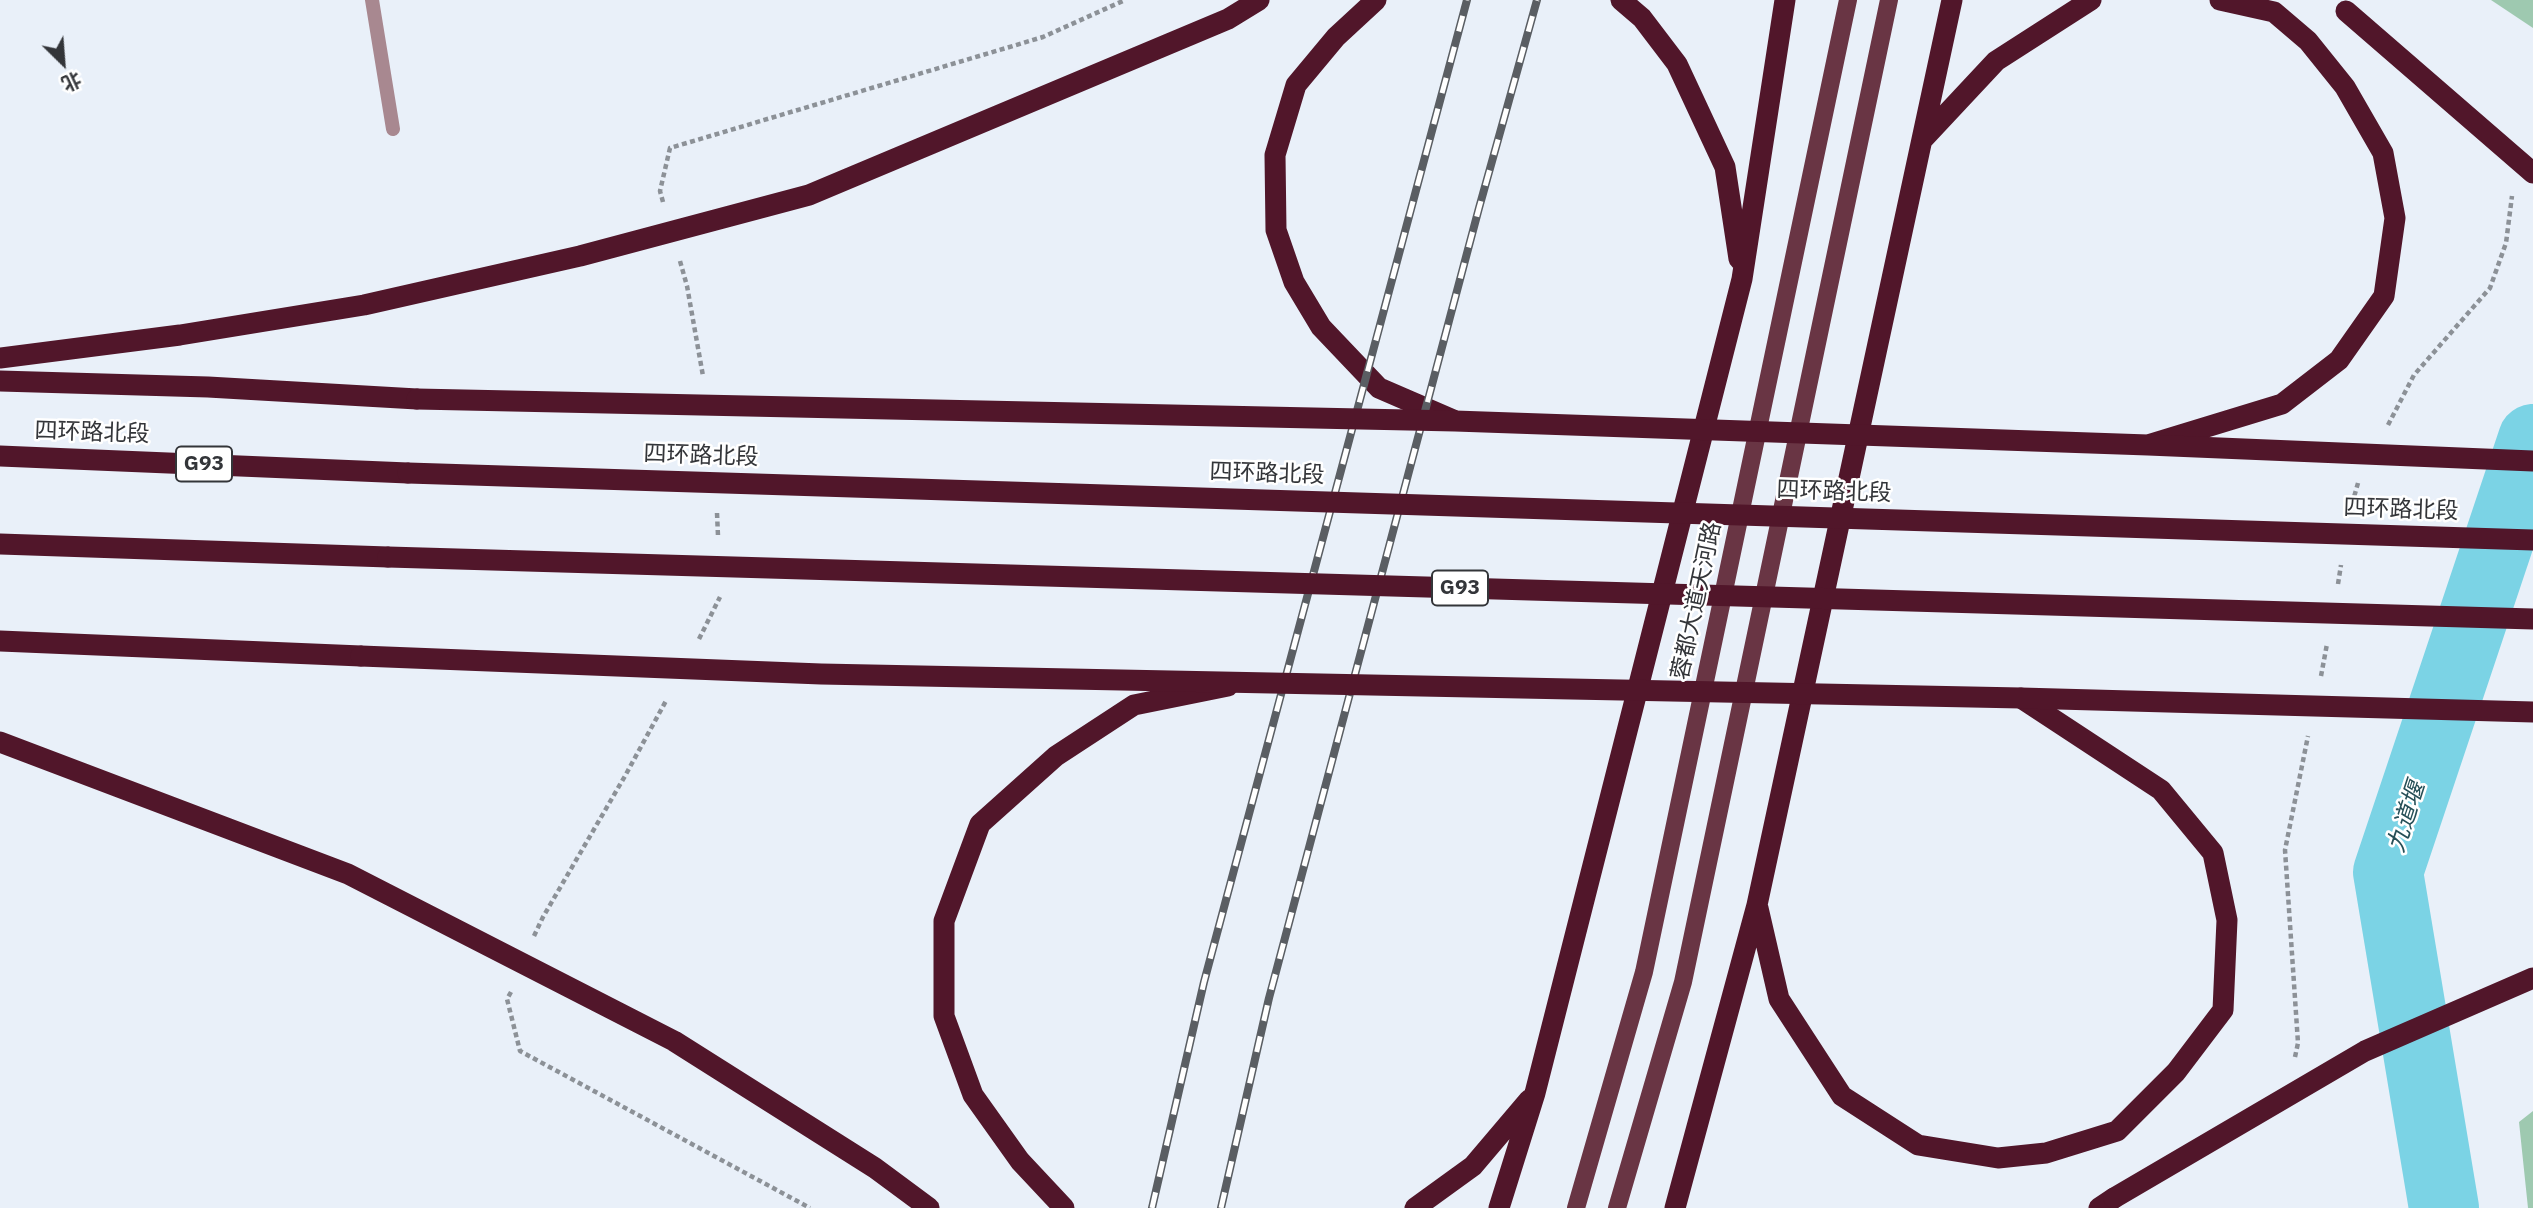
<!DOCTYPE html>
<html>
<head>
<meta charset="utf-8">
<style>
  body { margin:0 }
  #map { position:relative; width:2533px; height:1208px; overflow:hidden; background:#e9f0f9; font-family:"IBM Plex Sans","Noto Sans SC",sans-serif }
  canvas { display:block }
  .north { position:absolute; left:28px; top:28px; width:70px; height:70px; -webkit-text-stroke:5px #fff; paint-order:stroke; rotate:155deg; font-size:19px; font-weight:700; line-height:28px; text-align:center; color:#333539 }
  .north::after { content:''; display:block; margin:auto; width:24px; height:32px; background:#333539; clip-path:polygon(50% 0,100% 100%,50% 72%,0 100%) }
</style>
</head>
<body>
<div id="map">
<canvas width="2533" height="1208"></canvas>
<div class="north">北</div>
</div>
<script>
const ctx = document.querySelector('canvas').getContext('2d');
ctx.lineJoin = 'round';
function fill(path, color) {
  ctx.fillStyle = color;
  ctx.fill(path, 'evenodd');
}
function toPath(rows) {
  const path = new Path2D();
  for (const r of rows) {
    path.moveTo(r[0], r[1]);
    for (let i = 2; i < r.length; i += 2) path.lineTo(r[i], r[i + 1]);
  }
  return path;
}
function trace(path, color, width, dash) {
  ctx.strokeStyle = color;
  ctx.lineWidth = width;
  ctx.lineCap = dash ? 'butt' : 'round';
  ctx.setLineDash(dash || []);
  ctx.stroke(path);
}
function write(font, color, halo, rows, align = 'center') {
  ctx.font = font + ' "IBM Plex Sans","Noto Sans SC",sans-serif';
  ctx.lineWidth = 5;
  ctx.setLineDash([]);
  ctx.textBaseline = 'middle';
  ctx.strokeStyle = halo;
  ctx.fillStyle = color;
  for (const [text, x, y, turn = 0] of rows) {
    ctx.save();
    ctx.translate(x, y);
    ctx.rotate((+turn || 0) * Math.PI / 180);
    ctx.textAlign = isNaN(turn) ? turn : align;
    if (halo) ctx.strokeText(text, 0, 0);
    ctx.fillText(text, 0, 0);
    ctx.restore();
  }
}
fill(toPath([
  [2491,0,2533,0,2533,28],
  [2533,1111,2533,1208,2528,1208,2519,1122]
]), '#9ec9b0');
trace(toPath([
  [2444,1208,2388,872,2533,439]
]), '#7bd3e5', 70);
trace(toPath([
  [663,202,660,191,670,148,1043,37,1125,0],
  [680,261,687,286,703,376],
  [2388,425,2414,375,2490,288,2506,243,2512,196],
  [2352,504,2358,483],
  [717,513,718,536],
  [2338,584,2341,565],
  [699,639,720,597],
  [2321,676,2327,644],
  [534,936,543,917,625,776,667,699],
  [511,992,507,999,520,1051,810,1208],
  [2295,1057,2298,1043,2285,850,2308,736]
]), '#8c9197', 4.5, [5, 3.5]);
trace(toPath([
  [372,0,393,129]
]), '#a88890', 14);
trace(toPath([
  [1576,1208,1644,972,1848,0],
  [1617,1208,1683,982,1889,0]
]), '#693544', 18);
trace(toPath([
  [1376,0,1336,37,1296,85,1275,155,1276,230,1294,282,1321,327,1379,388,1453,420],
  [1621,0,1642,18,1677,64,1725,167,1739,259],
  [1924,138,1996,61,2091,0],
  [0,358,180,335,364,305,580,256,809,195,1228,19,1259,0],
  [0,381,208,387,417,399],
  [2151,444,2282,404,2339,360,2384,296,2395,218,2383,153,2345,87,2308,41,2274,12,2220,0],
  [0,456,408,473],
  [0,544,388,557],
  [0,641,361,656],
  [0,742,348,874,674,1041,875,1168,929,1208],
  [1758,908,1779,999,1842,1096,1918,1145,1998,1158,2046,1153,2117,1131,2176,1072,2223,1010,2227,920,2213,853,2161,790,2021,698],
  [1064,1208,1020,1161,973,1095,944,1016,944,921,980,824,1056,756,1134,705,1228,686],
  [1415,1208,1473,1166,1529,1100],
  [1499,1208,1535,1093,1742,279,1785,0],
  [1675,1208,1757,905,1952,0],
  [2099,1208,2114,1198]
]), '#51162a', 21);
const rail = toPath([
  [1152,1208,1204,982,1467,0],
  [1221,1208,1269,998,1479,208,1537,0]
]);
trace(rail, '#5a5e63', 8);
trace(rail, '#fff', 5, [16]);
trace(toPath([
  [2346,11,2533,173],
  [417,399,1455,421,2148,445,2533,461],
  [408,473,2533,540],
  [388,557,2533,619],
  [361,656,821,674,2021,698,2533,712],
  [2114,1198,2365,1051,2533,978]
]), '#51162a', 21);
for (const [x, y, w] of [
  [204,464,56],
  [1460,588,56]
]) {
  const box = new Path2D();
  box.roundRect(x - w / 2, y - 17.5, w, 35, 5);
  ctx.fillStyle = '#fff';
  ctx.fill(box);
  trace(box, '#333539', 2);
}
write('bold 21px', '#333539', null, [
  ["G93",204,464],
  ["G93",1460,588]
]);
write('23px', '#333539', '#fff', [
  ["四环路北段",92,433,2],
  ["四环路北段",701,456,2],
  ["四环路北段",1267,474,2],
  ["四环路北段",1834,492,2],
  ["四环路北段",2401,510,2],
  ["蓉都大道天河路",1697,601,-78]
]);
write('italic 24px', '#264f57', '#fff', [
  ["九道堰",2407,817,-72]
]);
</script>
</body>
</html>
